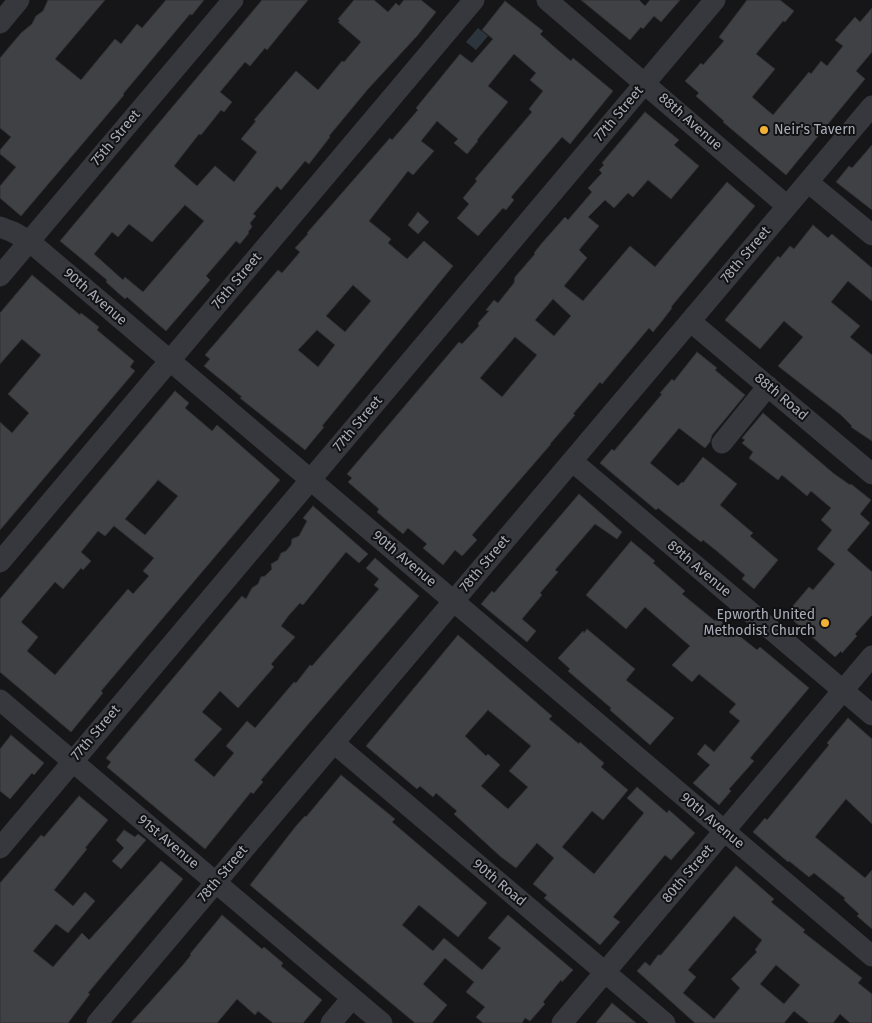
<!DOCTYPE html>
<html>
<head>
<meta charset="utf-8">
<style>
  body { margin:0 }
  canvas { display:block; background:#161618 }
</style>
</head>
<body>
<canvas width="872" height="1023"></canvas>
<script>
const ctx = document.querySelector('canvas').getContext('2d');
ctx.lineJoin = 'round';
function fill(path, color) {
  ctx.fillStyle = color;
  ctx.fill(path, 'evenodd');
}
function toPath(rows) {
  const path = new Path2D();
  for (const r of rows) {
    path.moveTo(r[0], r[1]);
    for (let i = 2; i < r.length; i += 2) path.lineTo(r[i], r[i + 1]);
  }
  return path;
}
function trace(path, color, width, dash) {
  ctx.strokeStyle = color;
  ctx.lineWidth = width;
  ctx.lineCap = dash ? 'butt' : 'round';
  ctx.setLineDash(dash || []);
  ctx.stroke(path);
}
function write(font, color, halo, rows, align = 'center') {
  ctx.font = font + ' "Fira Sans",sans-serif';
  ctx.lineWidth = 4;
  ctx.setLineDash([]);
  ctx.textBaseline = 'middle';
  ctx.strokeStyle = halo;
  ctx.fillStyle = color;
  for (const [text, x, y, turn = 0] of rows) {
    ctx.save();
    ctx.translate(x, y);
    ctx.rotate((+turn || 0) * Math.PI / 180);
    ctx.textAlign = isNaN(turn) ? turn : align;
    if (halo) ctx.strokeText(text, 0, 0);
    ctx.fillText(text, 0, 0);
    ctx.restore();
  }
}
fill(toPath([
  [478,28,488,36,476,50,466,42]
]), '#2c353c');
const building = toPath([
  [48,0,105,0,55,59,81,80,115,39,121,44,137,24,142,28,166,0,204,0,192,15,190,14,123,94,124,95,21,216,0,198,0,186,16,167,0,154,0,150,11,137,0,128,0,58,21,33,32,24,36,16,43,11,48,0],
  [262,0,308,0,267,50,265,48,250,66,245,62,220,92,232,102,224,112,221,110,201,135,199,134,174,166,197,186,215,166,234,182,257,152,241,139,256,121,254,120,296,71,318,90,342,61,344,62,361,42,338,22,340,21,338,19,354,0,374,0,388,12,396,3,399,6,404,0,421,0,436,12,417,36,368,89,329,136,330,137,309,164,305,161,281,190,277,186,253,214,256,216,250,223,252,227,248,232,249,233,240,244,236,241,206,276,210,280,166,331,127,297,125,299,106,282,107,280,60,241,262,0],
  [185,205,204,221,143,292,125,277,123,280,94,254,112,232,118,237,129,224,152,242,185,205],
  [581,0,639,0,645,6,650,0,680,0,661,22,654,16,643,29,641,27,630,40,581,0],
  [747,0,780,0,794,11,785,22,783,21,756,54,775,69,752,97,773,115,809,72,811,74,821,61,827,66,843,46,835,40,855,17,860,22,872,8,872,52,856,71,865,79,786,175,723,122,724,121,696,96,699,93,685,81,701,63,703,65,724,41,719,37,747,0],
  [505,1,543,31,540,34,552,45,571,61,573,58,613,91,570,144,562,137,511,197,514,200,506,210,503,208,478,236,457,218,469,204,463,198,477,181,475,179,532,112,529,109,543,91,530,80,536,73,514,54,488,86,508,102,477,140,478,141,467,154,454,143,458,139,437,121,421,141,434,151,413,175,408,171,369,221,391,239,388,243,407,259,424,241,453,266,322,426,324,427,305,450,240,398,242,397,204,366,210,359,205,355,278,270,282,273,300,252,295,248,308,234,307,233,390,138,392,140,418,110,416,108,460,54,472,63,493,39,482,30,505,1],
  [353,285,371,301,345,332,326,316,353,285],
  [317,330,335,345,318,367,298,350,317,330],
  [645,112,679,140,674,145,699,166,671,199,648,180,633,197,628,193,614,208,605,200,588,217,599,226,579,250,587,258,564,286,583,301,630,246,655,267,727,182,755,206,671,307,672,308,662,321,653,332,649,328,602,384,600,382,573,414,575,415,550,444,551,444,472,535,477,540,462,556,455,550,443,565,423,548,427,544,408,528,403,534,377,512,379,509,348,482,352,478,347,474,459,342,462,344,479,326,478,323,489,311,486,310,494,300,498,303,514,283,515,277,535,254,534,253,542,243,565,217,568,220,592,192,588,188,602,173,599,170,604,165,602,163,645,112],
  [553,299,571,316,554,336,535,320,553,299],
  [515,337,537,355,502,397,480,378,515,337],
  [872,145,872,210,836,182,849,166,852,168,872,145],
  [418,212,429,222,418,234,408,225,418,212],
  [813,225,828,238,832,234,872,268,872,301,848,281,831,302,860,326,850,337,872,355,872,441,851,427,852,426,841,415,778,366,803,337,784,321,760,349,725,320,778,256,780,258,790,246,794,249,813,225],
  [32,275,80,315,81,313,99,327,97,330,134,361,130,367,135,371,0,530,0,422,12,433,29,413,8,394,41,355,22,339,0,364,0,313,32,275],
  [697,352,717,368,715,370,745,395,712,435,710,442,705,448,679,428,650,463,678,486,682,482,683,483,703,457,737,484,720,505,753,533,750,536,778,560,754,589,742,579,745,575,718,552,703,540,701,542,658,508,656,510,600,463,612,449,614,451,662,394,660,393,672,379,674,381,697,352],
  [175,391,189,403,185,408,212,431,217,425,280,480,101,691,103,693,71,732,0,672,0,599,175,391],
  [158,480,178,496,145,535,125,519,158,480],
  [114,526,154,558,143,571,149,576,133,594,128,589,55,675,27,651,38,637,21,622,55,582,63,589,81,568,83,570,91,561,81,552,98,531,105,536,114,526],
  [763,413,833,473,850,485,851,484,871,500,860,514,870,523,847,550,872,572,872,615,855,634,857,636,842,653,841,651,835,657,786,614,809,587,813,590,835,564,817,549,832,530,821,520,831,508,811,491,807,496,782,475,778,480,749,458,753,452,742,443,745,440,742,438,763,413],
  [579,494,622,532,617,539,595,524,588,532,555,570,558,572,540,593,542,595,522,619,536,631,527,642,481,604,492,591,494,593,507,578,579,494],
  [313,506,368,554,359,563,346,552,303,605,300,603,289,615,281,626,295,637,271,664,274,667,238,708,220,691,202,712,222,729,194,760,214,777,234,753,226,746,247,721,255,728,294,682,296,683,310,665,312,666,379,589,374,585,379,579,366,568,375,558,419,596,310,722,261,780,263,782,253,794,251,792,205,849,107,767,111,762,106,758,242,596,246,599,252,588,258,584,261,577,265,576,272,569,271,564,278,560,281,553,286,551,291,545,292,539,299,536,307,521,303,518,313,506],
  [631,541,655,561,653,563,685,591,682,594,715,621,717,618,757,650,760,647,809,688,750,758,754,761,729,789,731,791,719,805,693,783,710,765,697,754,705,744,714,752,740,721,729,712,736,704,699,674,692,682,672,665,690,646,645,607,626,629,586,595,631,541],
  [587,629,635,669,626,680,674,718,650,745,610,710,611,708,568,671,570,669,558,658,583,631,584,633,587,629],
  [458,635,552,716,549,719,579,744,580,742,590,751,604,763,601,767,628,790,603,820,592,811,562,847,594,874,644,813,627,798,637,787,667,813,669,810,695,833,671,860,665,855,613,917,620,922,600,945,544,898,547,895,533,884,554,858,537,843,516,868,501,857,454,814,457,811,436,793,433,797,420,786,417,789,366,746,458,635],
  [488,710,531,746,509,771,528,787,508,809,481,786,500,765,488,754,486,756,465,736,488,710],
  [848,718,872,739,872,824,846,799,815,837,865,878,872,870,872,929,857,916,859,914,844,900,845,898,814,873,809,877,789,861,788,862,753,832,765,818,767,820,829,745,827,743,848,718],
  [11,735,44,763,34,775,32,773,10,799,0,791,0,749,11,735],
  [341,775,395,819,392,822,487,903,458,937,419,905,402,925,433,951,444,938,482,970,501,948,488,938,508,915,573,970,562,982,561,980,543,1002,545,1004,530,1021,525,1018,522,1023,483,1023,476,1017,485,1007,466,992,474,982,445,958,423,984,447,1005,432,1023,415,1023,250,885,296,826,305,816,306,817,341,775],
  [79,796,108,820,85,848,87,849,54,890,73,906,85,892,95,901,68,933,56,924,33,951,53,967,82,933,89,940,161,861,183,879,88,993,90,994,68,1023,0,1023,0,883,41,835,44,837,79,796],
  [124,830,135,837,138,834,146,840,121,869,112,861,124,848,116,840,124,830],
  [736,866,774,899,771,902,805,930,803,932,862,978,858,983,872,994,872,1023,850,1023,840,1014,833,1023,809,1023,794,1011,784,1023,695,1023,637,971,645,962,650,966,658,955,661,955,736,866],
  [734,916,762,940,755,950,757,952,731,979,740,988,714,1019,683,993,696,977,688,970,734,916],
  [776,965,800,985,784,1004,760,984,776,965],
  [222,915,262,949,264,947,283,963,281,966,322,1000,303,1023,273,1023,258,1011,255,1015,237,999,217,1023,131,1023,183,965,191,955,190,954,222,915],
  [612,1003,636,1023,596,1023,612,1003]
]);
fill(building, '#404145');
trace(building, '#303034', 1);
trace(toPath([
  [547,0,787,206],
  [0,23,19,0],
  [808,182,872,235],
  [0,227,13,232,29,241,872,956],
  [0,276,233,0],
  [690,321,872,474],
  [722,443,768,386],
  [572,461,872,715],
  [0,562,474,0],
  [0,700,382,1023],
  [334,743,665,1023],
  [0,848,715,0],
  [97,1023,872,106],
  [331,1023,352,998],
  [562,1023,872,656]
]), '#37383d', 21);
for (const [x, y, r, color] of [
  [764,130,5,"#f2b134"],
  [825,623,5,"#f2b134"]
]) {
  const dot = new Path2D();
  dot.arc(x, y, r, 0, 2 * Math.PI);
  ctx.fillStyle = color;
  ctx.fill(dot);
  trace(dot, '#111113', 2);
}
write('14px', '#a8adb8', '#111113', [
  ["77th Street",619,114,-50],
  ["88th Avenue",690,122,41],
  ["75th Street",116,138,-50],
  ["78th Street",746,255,-50],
  ["76th Street",237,281,-50],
  ["90th Avenue",95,297,41],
  ["88th Road",781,397,40],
  ["77th Street",358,424,-50],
  ["90th Avenue",404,559,40],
  ["78th Street",485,564,-50],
  ["89th Avenue",699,569,40],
  ["77th Street",96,733,-50],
  ["90th Avenue",712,821,40],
  ["91st Avenue",168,842,40],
  ["78th Street",223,874,-50],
  ["80th Street",688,874,-50],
  ["90th Road",499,883,40]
]);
write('14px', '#a8adb8', '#111113', [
  ["Neir's Tavern",774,130],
  ["Epworth United",815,615,"right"],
  ["Methodist Church",815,631,"right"]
], 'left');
</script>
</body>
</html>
